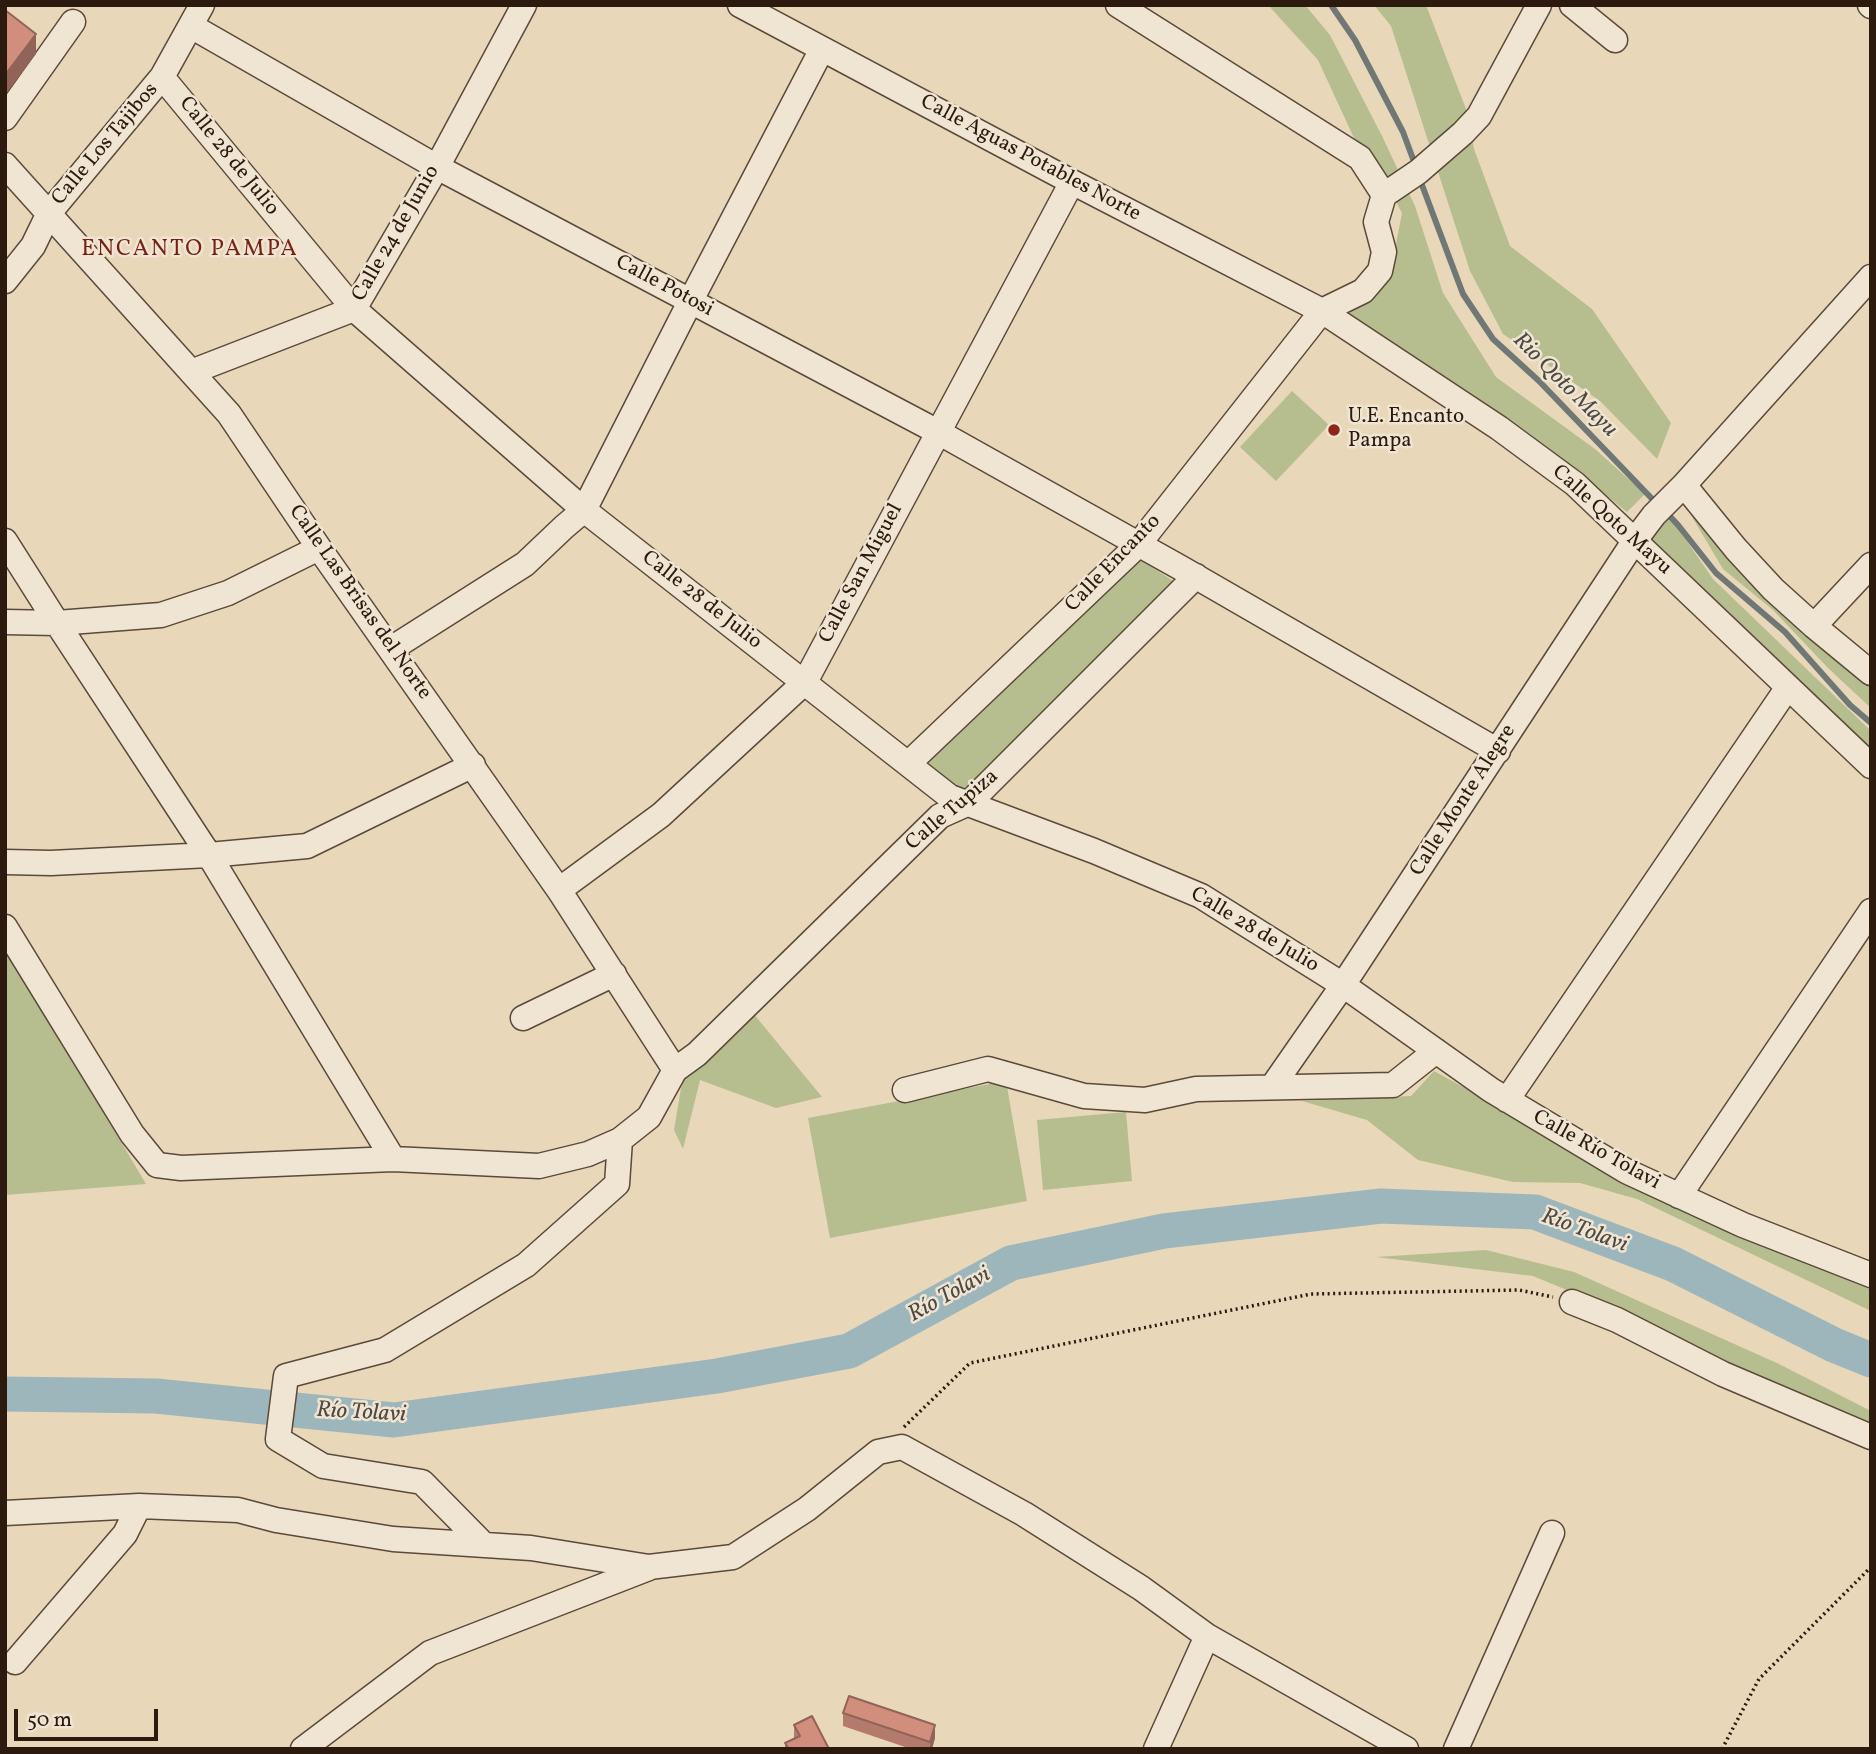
<!DOCTYPE html>
<html>
<head>
<meta charset="utf-8">
<style>
  body { margin:0 }
  #map { position:relative; width:1876px; height:1754px; overflow:hidden; background:#e8d7b9; font-family:Vollkorn,serif }
  canvas { display:block }
  .frame { position:absolute; inset:0; border:7px solid #2c1a0f; pointer-events:none }
  .scale { position:absolute; left:14px; top:1709px; width:144px; height:32px; box-sizing:border-box; border:4px solid #2c1a0f; border-top:0; padding-left:9px; font-size:21px; line-height:24px; white-space:nowrap; color:#2c1a0f; -webkit-text-stroke:5px #f0e5d2; paint-order:stroke }
</style>
</head>
<body>
<div id="map">
<canvas width="1876" height="1754"></canvas>
<div class="frame"></div>
<div class="scale">50 m</div>
</div>
<script>
const ctx = document.querySelector('canvas').getContext('2d');
ctx.lineJoin = 'round';
function fill(path, color) {
  ctx.fillStyle = color;
  ctx.fill(path, 'evenodd');
}
function toPath(rows) {
  const path = new Path2D();
  for (const r of rows) {
    path.moveTo(r[0], r[1]);
    for (let i = 2; i < r.length; i += 2) path.lineTo(r[i], r[i + 1]);
  }
  return path;
}
function trace(path, color, width, dash) {
  ctx.strokeStyle = color;
  ctx.lineWidth = width;
  ctx.lineCap = dash ? 'butt' : 'round';
  ctx.setLineDash(dash || []);
  ctx.stroke(path);
}
function write(font, color, halo, rows, align = 'center') {
  ctx.font = font + ' Vollkorn,serif';
  ctx.lineWidth = 5;
  ctx.setLineDash([]);
  ctx.textBaseline = 'middle';
  ctx.strokeStyle = halo;
  ctx.fillStyle = color;
  for (const [text, x, y, turn = 0] of rows) {
    ctx.save();
    ctx.translate(x, y);
    ctx.rotate((+turn || 0) * Math.PI / 180);
    ctx.textAlign = isNaN(turn) ? turn : align;
    if (halo) ctx.strokeText(text, 0, 0);
    ctx.fillText(text, 0, 0);
    ctx.restore();
  }
}
fill(toPath([
  [1268,5,1305,5,1330,35,1382,136,1415,206,1443,293,1496,377,1595,449,1645,494,1627,512,1530,434,1348,314,1389,280,1402,213,1375,162,1354,138,1318,60],
  [1374,5,1426,5,1466,109,1474,149,1510,246,1592,309,1671,423,1657,459,1600,401,1503,334,1470,271,1391,26],
  [1292,391,1329,425,1276,481,1240,447],
  [1682,500,1871,683,1871,708,1828,668,1773,610,1723,569],
  [1668,514,1713,579,1871,731,1871,754,1646,540],
  [1136,556,1173,581,970,788,955,787,926,764],
  [5,948,30,989,146,1184,5,1195],
  [753,1013,822,1097,776,1108,700,1080,683,1149,674,1130,682,1082,689,1072],
  [1434,1071,1485,1099,1871,1285,1871,1311,1637,1199,1580,1183,1513,1182,1418,1160,1367,1120,1302,1101,1411,1096],
  [1006,1081,1027,1201,830,1238,808,1118],
  [1126,1112,1132,1181,1043,1190,1037,1120],
  [1486,1250,1574,1272,1779,1364,1871,1411,1871,1428,1736,1371,1617,1311,1533,1276,1376,1257]
]), '#b6be8f');
trace(toPath([
  [1331,5,1355,40,1403,132,1416,167],
  [1419,177,1463,294,1493,339,1539,381,1658,505],
  [1666,512,1678,525,1716,573,1785,632,1850,705,1871,723]
]), '#707876', 6);
trace(toPath([
  [5,1394,156,1396,394,1420,717,1376,849,1351,1011,1263,1164,1231,1381,1206,1535,1212,1673,1264,1834,1345,1871,1360]
]), '#9db6bb', 35);
const minor = toPath([
  [740,5,1072,182,1322,311,1499,428,1575,484,1871,766],
  [1118,5,1360,158,1384,195],
  [1572,5,1615,40],
  [1870,5,1871,6],
  [191,26,437,167,938,432,1181,568,1498,751],
  [162,77,354,309,584,510,950,797,1094,851,1201,896,1343,985,1491,1090,1626,1171,1743,1225,1871,1275],
  [5,118,73,22],
  [5,165,229,414,319,548,559,890,675,1070],
  [5,281,33,246,49,213,162,77,202,5],
  [191,372,354,309,437,167,524,5],
  [1684,485,1736,549,1773,589,1814,626,1871,673],
  [5,541,57,623,209,855,393,1159],
  [5,622,57,623,161,615,228,593,319,548],
  [1814,626,1871,565],
  [391,649,525,564,564,527,584,510,690,302,822,49],
  [909,763,1138,545,1322,311,1363,291,1380,271,1384,252,1376,222,1384,195,1418,172,1463,133,1479,116,1539,5],
  [5,862,51,863,209,855,307,846,473,765],
  [559,890,661,815,805,682,1072,182],
  [5,927,132,1134,157,1165,181,1168,393,1159,539,1166,588,1154,620,1140,649,1117,675,1070,697,1054,940,816,969,803,1196,576],
  [523,1018,614,974],
  [1272,1087,1343,985,1635,540,1654,515,1684,485,1871,277],
  [905,1090,988,1069,1084,1096,1145,1100,1196,1089,1393,1085,1436,1051],
  [1507,1100,1788,687],
  [1679,1196,1871,911],
  [1572,1302,1617,1320,1723,1374,1871,1437],
  [5,1513,139,1506,238,1510,276,1520,393,1539,531,1548,649,1567,733,1557,807,1509,878,1452,902,1447,1024,1514,1141,1588,1207,1636,1406,1749],
  [484,1545,422,1482,323,1466,278,1439,286,1376,385,1350,526,1265,617,1184,620,1140],
  [15,1662,125,1534,139,1506],
  [303,1749,430,1653,649,1568],
  [1156,1749,1207,1636],
  [1456,1749,1552,1533]
]);
trace(minor, '#5b493a', 27);
trace(toPath([
  [904,1427,970,1363,1311,1294,1519,1290,1553,1297],
  [1722,1749,1759,1679,1871,1567]
]), '#2c1a0f', 3.5, [2, 3.5]);
trace(minor, '#f0e5d2', 24);
fill(toPath([
  [843,1713,935,1738,932,1749,911,1749,843,1726],
  [794,1725,829,1749,785,1749,785,1743,794,1738]
]), '#b47a6c');
fill(toPath([
  [36,34,36,54,5,95,5,75],
  [935,1725,935,1738,932,1749,930,1749,930,1742]
]), '#926358');
const building = toPath([
  [5,10,36,34,5,75,5,10],
  [849,1696,935,1725,930,1742,843,1713,849,1696],
  [812,1716,829,1749,789,1749,785,1743,800,1736,794,1725,812,1716]
]);
fill(building, '#d18e7d');
trace(building, '#926358', 2);
for (const [x, y, r, color] of [
  [1334,430,7,"#8f2418"]
]) {
  const dot = new Path2D();
  dot.arc(x, y, r, 0, 2 * Math.PI);
  ctx.fillStyle = color;
  ctx.fill(dot);
  trace(dot, '#f0e5d2', 2.5);
}
write('21px', '#2c1a0f', '#f0e5d2', [
  ["Calle Los Tajibos",106,145,-50],
  ["Calle 28 de Julio",228,157,51],
  ["Calle Aguas Potables Norte",1030,159,28],
  ["Calle 24 de Junio",397,234,-60],
  ["Calle Potosi",664,287,28],
  ["Calle Qoto Mayu",1611,521,42],
  ["Calle Encanto",1114,564,-46],
  ["Calle San Miguel",862,574,-62],
  ["Calle 28 de Julio",701,601,38],
  ["Calle Las Brisas del Norte",359,603,55],
  ["Calle Monte Alegre",1464,801,-57],
  ["Calle Tupiza",953,811,-40],
  ["Calle 28 de Julio",1254,931,31],
  ["Calle Río Tolavi",1596,1151,29]
]);
write('21px', '#2c1a0f', '#f0e5d2', [
  ["U.E. Encanto",1348,418],
  ["Pampa",1348,442]
], 'left');
ctx.letterSpacing = '2px';
write('23px', '#7a1f14', '#f0e5d2', [
  ["ENCANTO PAMPA",190,251]
]);
ctx.letterSpacing = '0px';
write('italic 23px', '#4e4943', '#f0e5d2', [
  ["Rio Qoto Mayu",1564,386,45],
  ["Río Tolavi",1584,1232,20],
  ["Río Tolavi",950,1296,-29],
  ["Río Tolavi",361,1414,3]
]);
</script>
</body>
</html>
